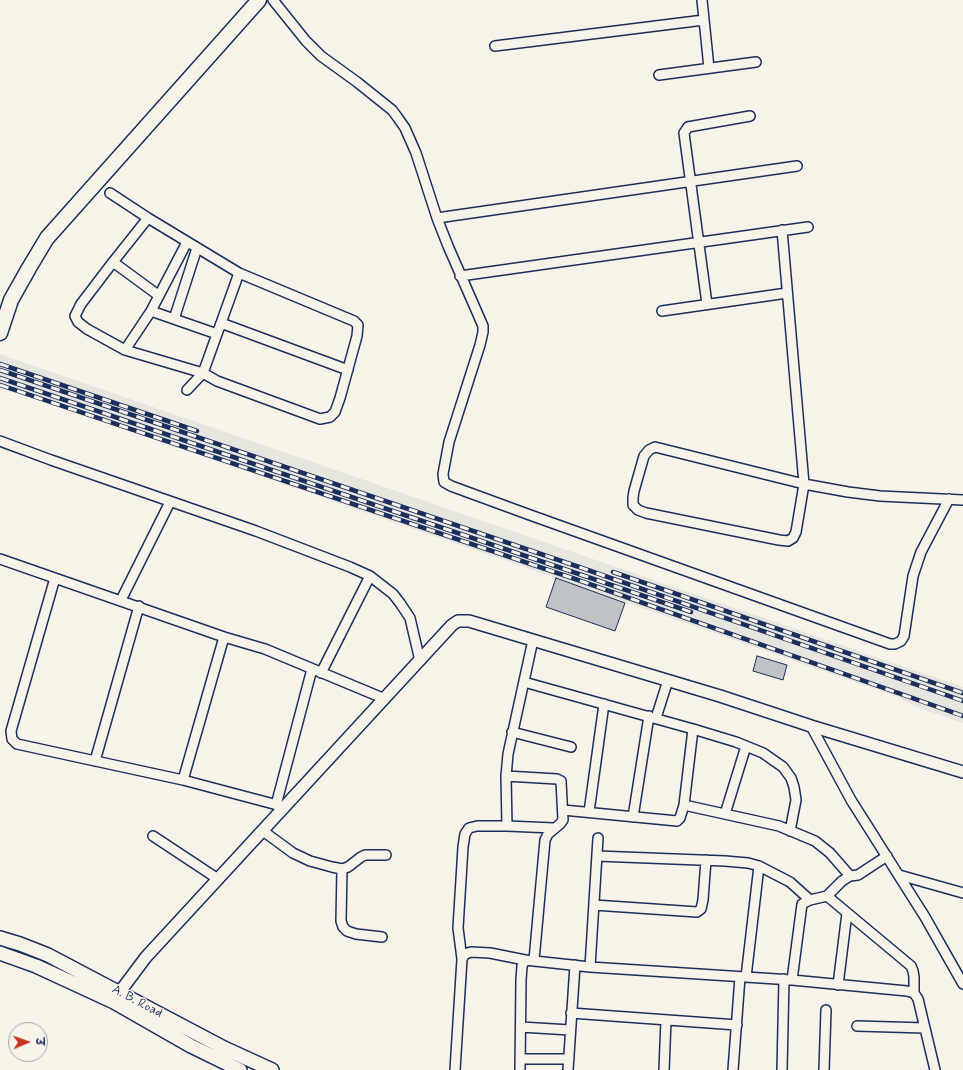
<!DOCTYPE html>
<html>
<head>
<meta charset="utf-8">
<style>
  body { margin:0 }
  #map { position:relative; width:963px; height:1070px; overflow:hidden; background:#f7f3e8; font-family:Mynerve,"Playpen Sans Deva",sans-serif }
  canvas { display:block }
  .north { position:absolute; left:8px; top:1022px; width:40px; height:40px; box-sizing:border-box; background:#f7f3e8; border:1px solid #9fa5b1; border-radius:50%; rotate:88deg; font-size:11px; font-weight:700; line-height:16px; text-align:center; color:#1b2f5e }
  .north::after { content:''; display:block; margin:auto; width:14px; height:18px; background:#c8321e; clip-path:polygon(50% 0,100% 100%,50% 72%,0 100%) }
</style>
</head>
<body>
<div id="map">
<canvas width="963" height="1070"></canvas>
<div class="north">उ</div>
</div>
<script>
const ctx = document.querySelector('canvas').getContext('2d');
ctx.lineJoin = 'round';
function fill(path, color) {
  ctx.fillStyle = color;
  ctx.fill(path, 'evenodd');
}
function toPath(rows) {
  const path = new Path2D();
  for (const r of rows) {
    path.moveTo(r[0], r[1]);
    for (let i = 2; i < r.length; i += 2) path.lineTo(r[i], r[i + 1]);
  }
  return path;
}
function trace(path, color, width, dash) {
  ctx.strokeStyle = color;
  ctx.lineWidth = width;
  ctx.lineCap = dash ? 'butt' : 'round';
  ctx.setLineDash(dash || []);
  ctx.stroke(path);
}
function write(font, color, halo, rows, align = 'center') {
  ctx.font = font + ' Mynerve,sans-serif';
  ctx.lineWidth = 3;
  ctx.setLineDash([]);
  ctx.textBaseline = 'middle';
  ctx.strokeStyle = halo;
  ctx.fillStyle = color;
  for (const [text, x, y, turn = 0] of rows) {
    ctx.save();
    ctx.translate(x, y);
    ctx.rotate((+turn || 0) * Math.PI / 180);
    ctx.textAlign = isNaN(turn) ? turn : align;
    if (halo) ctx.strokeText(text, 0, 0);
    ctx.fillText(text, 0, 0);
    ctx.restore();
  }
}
fill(toPath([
  [0,354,963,687,963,723,925,710,887,693,556,578,24,395,0,389]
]), '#e6e5de');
const building = toPath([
  [556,578,625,603,615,631,546,607,556,578],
  [757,656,787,665,783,680,753,671,757,656]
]);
fill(building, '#c0c3c5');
trace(building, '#1b2f5e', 1);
const minor = toPath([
  [273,0,306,41,321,56,357,82,392,110,398,118,405,128,416,153,437,218,448,246,483,326,483,332,480,345,449,442,443,474,444,482,451,486,530,515,890,644,895,644,901,641,904,636,913,576,921,552,949,499],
  [702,0,709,68],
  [495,46,704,20],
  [659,75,756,62],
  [110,193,148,218,113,262,158,295],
  [148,218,239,273,354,321,358,325,357,336,340,398,335,412,330,417,320,419,217,381,203,373,187,390],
  [437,218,797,166],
  [782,230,804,484,796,532,793,538,788,541,779,540,646,513,638,510,633,505,633,498,634,491,644,456,649,450,655,447,804,484,848,492,880,496,963,500],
  [187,242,151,311,125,350,203,373,239,273],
  [113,262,81,304,75,316,78,322,87,329,125,350],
  [460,276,808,227],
  [707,304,684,133,688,127,750,116],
  [151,311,217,334],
  [662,311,787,293],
  [174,319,197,248],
  [221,323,348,370],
  [0,441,51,460,256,531,350,567,370,576,393,594,400,603,410,618,420,661],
  [0,559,224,637,265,649,385,699],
  [55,578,11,731,12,739,17,744,183,780,285,807],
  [121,600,170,502],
  [321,673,370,576],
  [524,682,693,729,736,742,763,753,783,767,791,778,794,787,796,800,790,831],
  [656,718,668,680],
  [811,726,851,800,925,917,963,984],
  [512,732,571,747],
  [95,761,139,606],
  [506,776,557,779,561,781,563,820,560,824,548,834,545,840,534,960],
  [183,780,224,637],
  [276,805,312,669],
  [684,805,779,826,815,841,830,853,850,876],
  [563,810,677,821,680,818,684,805,693,729],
  [589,812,604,704],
  [725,814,746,746],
  [633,817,649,716],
  [507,826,506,776,508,754,533,640],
  [263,831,293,853,310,861,332,867,342,869,348,867,361,857,365,855,386,855],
  [153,836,218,879],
  [597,856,725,861,748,863,759,866,790,882,810,900],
  [342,869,341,921,343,927,347,931,356,934,382,937],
  [899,875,963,893],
  [827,896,911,966,913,971,914,977,914,993],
  [594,905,697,912,701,909,703,900,706,860],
  [462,959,458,928,463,847,465,834,469,828,477,826,507,826,553,828],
  [590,967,598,838],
  [746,977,759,866],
  [792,980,907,991,914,993,918,999,935,1070],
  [838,985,847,913],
  [571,1013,737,1025],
  [857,1026,925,1028],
  [521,1027,570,1030],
  [521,1059,569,1059],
  [455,1070,462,959,465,954,471,952,490,953,525,960],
  [520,1070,521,980,522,966,525,960,590,967,792,980,802,904,810,900,827,896,842,881,850,876,858,875,887,856],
  [568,1070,575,965],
  [664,1070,666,1020],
  [733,1070,740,977],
  [782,1070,784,979],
  [824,1070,826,1010]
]);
const tertiary = toPath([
  [115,1000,119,993,146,957,452,625,458,621,469,621,720,696,811,726,963,772]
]);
const secondary = toPath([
  [0,938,20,944,48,955,224,1048,272,1070],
  [0,953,36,966,114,1002,191,1046,240,1070]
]);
const primary = toPath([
  [0,333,11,300,29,268,47,238,259,0]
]);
trace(minor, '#1b2f5e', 12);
trace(tertiary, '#1b2f5e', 14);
trace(secondary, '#1b2f5e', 16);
trace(primary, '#1b2f5e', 17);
trace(minor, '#f7f3e8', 9);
trace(tertiary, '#f7f3e8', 11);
trace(secondary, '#f7f3e8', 13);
trace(primary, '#f7f3e8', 14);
const rail = toPath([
  [0,364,197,431],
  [0,370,582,568,963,701],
  [0,378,691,612],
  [0,385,578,580,963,716],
  [613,572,963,693]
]);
trace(rail, '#1b2f5e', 4.5);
trace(rail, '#f7f3e8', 3, [9]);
write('13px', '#1b2f5e', '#f7f3e8', [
  ["A. B. Road",137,1002,28]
]);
</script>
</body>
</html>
